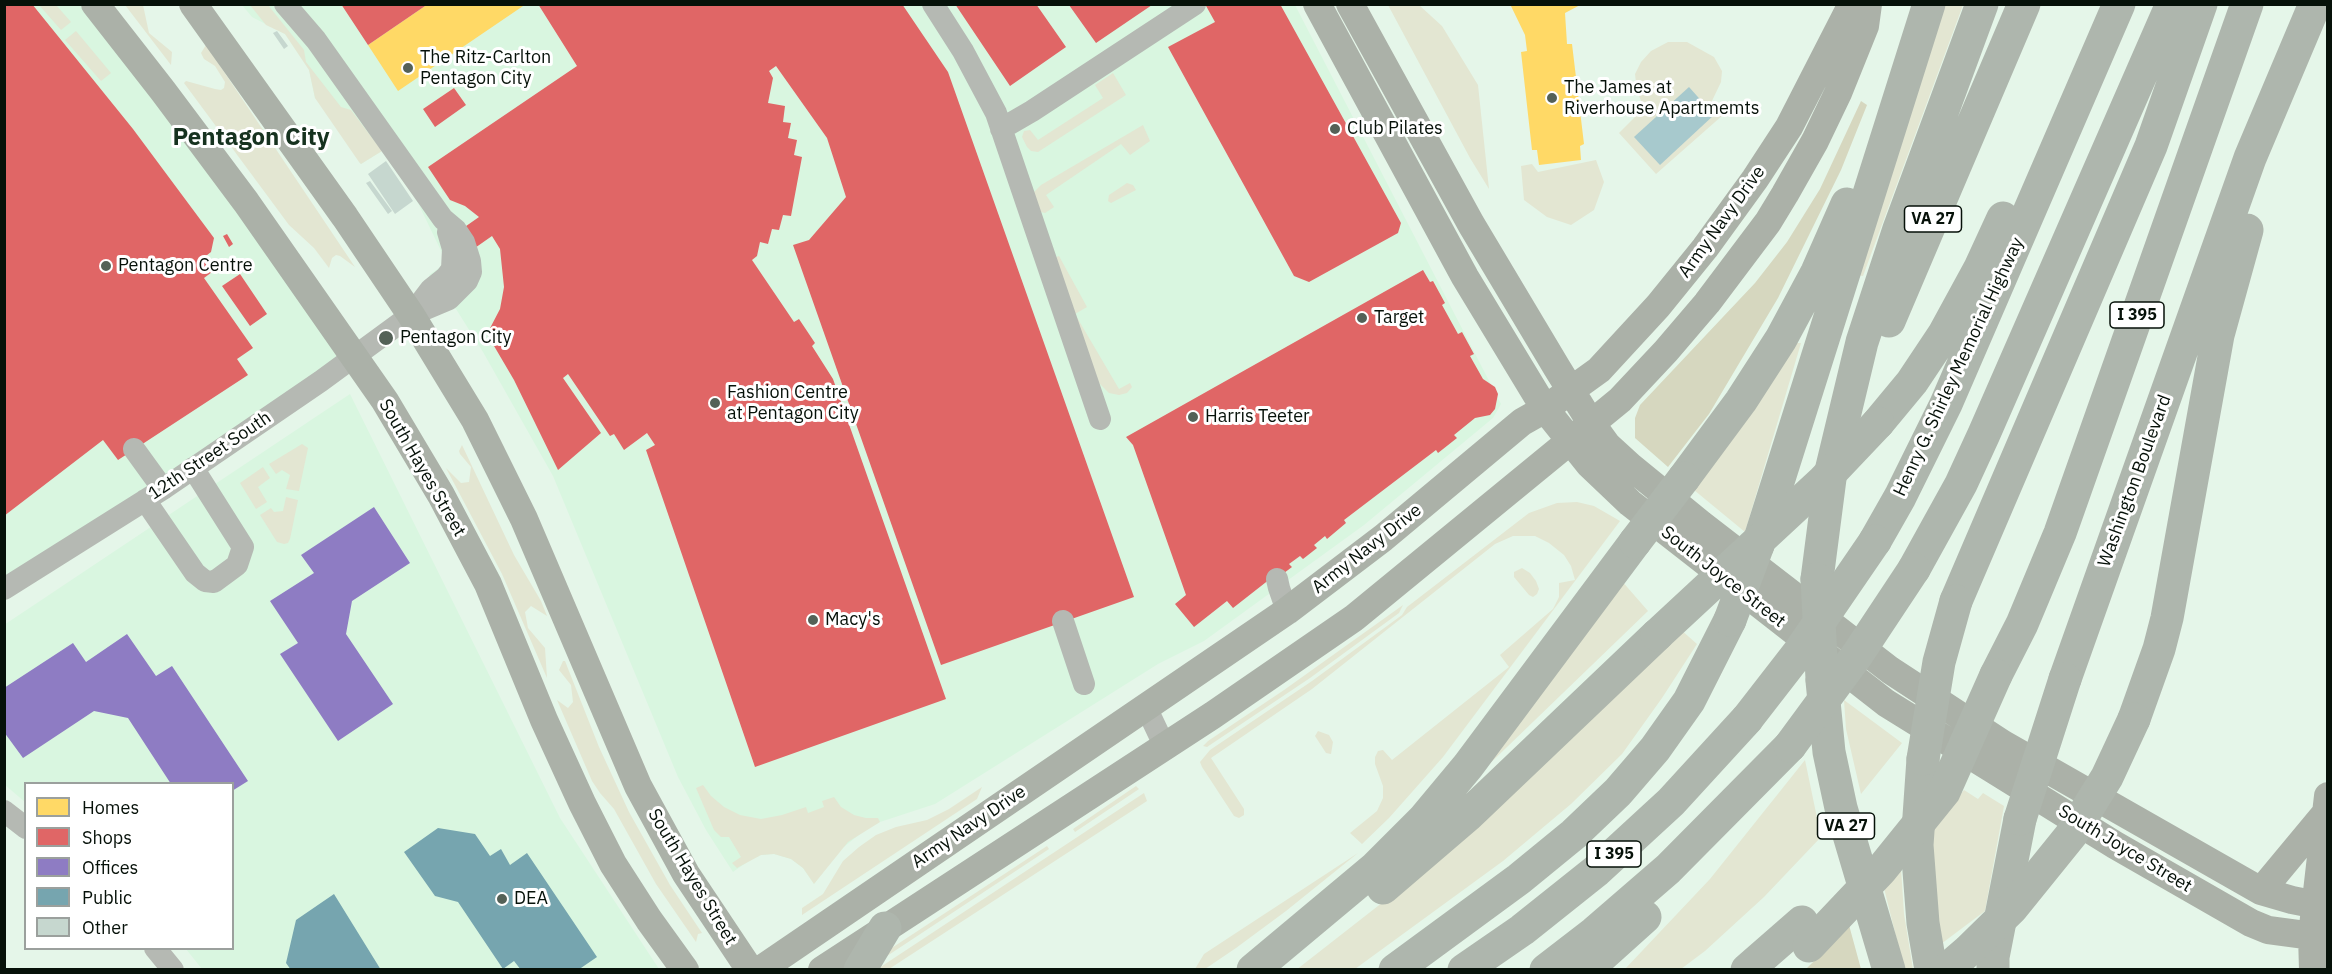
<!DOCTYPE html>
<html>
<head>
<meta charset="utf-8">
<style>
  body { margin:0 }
  #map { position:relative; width:2332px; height:974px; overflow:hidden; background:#e5f6e9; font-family:"IBM Plex Sans",sans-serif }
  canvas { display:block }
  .frame { position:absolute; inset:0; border:6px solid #061109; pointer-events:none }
  .legend { position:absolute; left:24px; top:782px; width:210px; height:168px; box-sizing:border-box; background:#fff; border:2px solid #9ba09d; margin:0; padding:8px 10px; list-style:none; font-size:18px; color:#061109 }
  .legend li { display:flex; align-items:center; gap:12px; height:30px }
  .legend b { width:30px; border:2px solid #9ba09d }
</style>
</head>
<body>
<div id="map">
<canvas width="2332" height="974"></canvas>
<div class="frame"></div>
<ul class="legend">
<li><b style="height:16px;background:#ffd966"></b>Homes</li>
<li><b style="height:16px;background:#e06666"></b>Shops</li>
<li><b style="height:16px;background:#8e7cc3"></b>Offices</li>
<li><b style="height:16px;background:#76a5af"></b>Public</li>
<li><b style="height:16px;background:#c6d7cf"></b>Other</li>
</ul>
</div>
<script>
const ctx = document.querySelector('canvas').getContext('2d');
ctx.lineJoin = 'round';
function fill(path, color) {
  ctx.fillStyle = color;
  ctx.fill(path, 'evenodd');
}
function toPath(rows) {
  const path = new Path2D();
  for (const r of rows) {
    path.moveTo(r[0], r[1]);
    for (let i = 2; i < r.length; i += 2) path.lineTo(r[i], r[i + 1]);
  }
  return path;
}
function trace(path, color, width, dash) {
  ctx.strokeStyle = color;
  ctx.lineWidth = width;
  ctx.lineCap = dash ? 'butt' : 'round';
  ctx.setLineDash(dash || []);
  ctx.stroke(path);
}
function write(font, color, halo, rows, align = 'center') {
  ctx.font = font + ' "IBM Plex Sans",sans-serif';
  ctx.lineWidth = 6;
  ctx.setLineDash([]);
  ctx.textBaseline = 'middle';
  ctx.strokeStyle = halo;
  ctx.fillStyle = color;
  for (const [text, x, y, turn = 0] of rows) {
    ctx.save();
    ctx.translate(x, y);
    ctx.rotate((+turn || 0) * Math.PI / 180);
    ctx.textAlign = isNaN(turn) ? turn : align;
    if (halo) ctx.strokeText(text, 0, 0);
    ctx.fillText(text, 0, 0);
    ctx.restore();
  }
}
fill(toPath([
  [5,5,95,5,354,358,5,589],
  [242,5,1295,5,1501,404,1493,418,1364,525,1204,641,1158,664,935,804,880,822,865,830,840,850,814,884,803,868,791,859,774,854,761,855,750,860,733,872,706,830,678,777,553,476,483,352,456,309,447,305,429,275,442,266,444,257,418,203,382,151,361,164,359,162,343,113,315,98,309,70,285,34,252,17],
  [350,394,560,818,659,969,202,969,186,949,232,948,232,784,26,784,25,802,5,785,4,625]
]), '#d9f6e0');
fill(toPath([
  [39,5,56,5,71,22,61,30],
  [125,5,143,5,149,33,172,52,171,65],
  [250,5,268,5,304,50,306,62,341,107,351,110,382,151,361,164,359,162,315,98,309,70,285,34,266,25],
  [1388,5,1419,5,1442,26,1478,85,1489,189,1470,158],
  [1942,5,1963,5,1863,276,1855,275],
  [76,31,111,73,101,81,65,40],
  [1668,42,1687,42,1714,57,1722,71,1721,82,1711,103,1723,115,1656,174,1619,133,1644,108,1637,91,1635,74,1641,62,1651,51],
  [206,45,355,267,340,256,336,255,332,258,329,268,314,248,289,225,184,83,186,81,215,89,221,90,224,88,225,82,215,66,204,59,201,53],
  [1113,73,1126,95,1038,152,1031,151,1027,147,1022,137,1024,131,1030,130,1038,140,1103,98,1095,85],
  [1143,125,1150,141,1130,155,1121,144,1046,195,1054,207,1045,213,1037,211,1034,192,1041,185],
  [1596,160,1604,182,1594,210,1571,225,1547,217,1524,200,1521,166,1532,164,1538,172],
  [1127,183,1133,185,1136,190,1111,203,1108,201,1109,195],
  [1059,256,1087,307,1075,314,1119,389,1130,383,1132,387,1127,393,1119,395,1109,393,1099,383,1054,258],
  [1796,343,1801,343,1745,532,1694,490],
  [302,444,308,448,299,491,286,489,290,475,282,470,276,474,269,464],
  [462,445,514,555,541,601,547,616,531,606,525,612,528,628,545,648,547,678,502,574,446,468,461,483,469,482,471,467,460,454,459,451],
  [263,467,270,478,258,487,267,502,256,509,240,483],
  [286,497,298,500,290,539,288,543,284,544,277,542,260,515,271,508,274,512,283,511],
  [1557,503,1577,502,1594,506,1620,521,1443,757,1389,818,1362,844,1350,833,1377,811,1383,798,1383,786,1375,764,1375,757,1378,751,1383,750,1392,760,1509,667,1500,655,1553,609,1559,597,1559,583,1575,580,1571,566,1564,555,1549,543,1535,536,1513,536,1495,544,1312,689,1211,758,1244,809,1244,815,1239,818,1234,816,1202,767,1200,762,1210,750,1312,681,1402,615,1407,607,1529,513],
  [1522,568,1530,573,1536,581,1539,589,1537,594,1533,597,1529,595,1514,577,1514,572],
  [1621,580,1648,611,1478,775],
  [1403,605,1399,613,1310,678,1207,747,1203,746,1208,741,1284,690],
  [1680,629,1697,644,1662,698,1622,754,1571,804,1503,861,1355,969,1296,970,1392,895],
  [563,661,565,661,599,747,629,812,670,885,702,933,698,934,696,942,656,884,614,809,600,793,592,781,557,700,568,708,573,702,571,685,559,670],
  [1844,700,1902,743,1861,794,1846,729],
  [1318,731,1329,735,1333,742,1331,754,1326,753,1315,736],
  [1805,760,1821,837,1764,897,1705,951,1681,969,1625,969,1710,879],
  [703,785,711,796,724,807,740,815,761,819,782,815,806,807,808,813,824,807,822,801,834,797,841,807,854,815,866,818,878,818,880,822,848,842,814,884,803,868,791,859,774,854,761,855,737,868,732,863,741,857,729,837,721,837,714,830,696,788],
  [1136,786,1139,789,1075,832,1073,829],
  [982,787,977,799,802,915,802,908,823,894,843,861,859,847,876,835,896,827,927,820,949,809],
  [1964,790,1978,799,1983,793,2004,806,1985,911,1941,944,1930,833],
  [1144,793,1147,801,889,969,876,970],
  [1047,846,1049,849,884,958,881,955],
  [1358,853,1286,911,1236,948,1205,969,1195,969,1204,954],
  [1901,868,1904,914,1913,969,1904,969,1884,888]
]), '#e3e6d2');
fill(toPath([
  [1861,101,1867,105,1841,170,1778,298,1709,414,1668,467,1635,438,1635,418,1640,405,1755,283,1787,242,1820,189],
  [1849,925,1861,969,1805,970,1816,959]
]), '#d6d7bf');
fill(toPath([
  [1689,87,1714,115,1660,165,1634,137]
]), '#a7c9cd');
fill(toPath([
  [428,4,526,4,398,91,368,45],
  [1510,4,1582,4,1565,13,1567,44,1572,44,1584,144,1580,146,1581,160,1539,165,1537,150,1532,150,1521,52,1527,51,1525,35]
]), '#ffd966');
fill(toPath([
  [4,4,32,4,133,129,214,238,211,252,202,259,212,272,204,278,253,348,237,359,248,375,118,460,103,440,4,516],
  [341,4,428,4,368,45],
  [538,4,902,4,948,72,1134,597,941,665,793,245,809,240,846,197,827,138,776,66,769,71,773,78,768,103,785,106,783,122,791,123,788,138,797,140,794,155,802,157,791,216,783,215,779,230,772,229,768,244,760,242,757,256,752,260,794,322,799,319,815,343,812,346,833,379,946,699,755,767,646,450,655,445,647,433,624,450,614,434,610,436,568,374,563,378,601,433,558,470,514,380,487,334,500,309,504,287,500,249,492,236,472,250,459,231,479,217,465,206,450,200,428,167,577,66],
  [955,4,1036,4,1066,47,1010,86],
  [1205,4,1280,4,1401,223,1398,233,1309,282,1294,276,1168,47,1215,22],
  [1069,5,1152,5,1096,43],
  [454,88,466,105,435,127,423,109],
  [227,234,233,244,229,247,223,236],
  [1423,270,1430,282,1433,281,1445,303,1442,305,1458,334,1462,332,1474,354,1470,356,1483,379,1495,387,1498,394,1495,409,1490,415,1475,418,1454,435,1457,438,1438,453,1436,450,1344,520,1346,523,1327,539,1325,536,1314,545,1317,548,1303,559,1300,556,1289,564,1292,567,1272,582,1270,579,1233,608,1227,601,1194,627,1175,604,1186,595,1133,445,1126,437],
  [240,274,267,314,250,326,222,286]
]), '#e06666');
fill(toPath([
  [374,507,410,563,352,601,346,634,393,704,338,741,280,654,298,643,270,601,314,573,301,555],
  [127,634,156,676,172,666,248,781,232,791,232,784,171,784,128,718,94,711,23,758,4,732,4,688,73,643,86,662]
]), '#8e7cc3');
fill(toPath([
  [438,828,475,834,490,856,501,849,510,865,527,853,597,957,578,970,521,970,514,961,503,969,458,902,435,896,404,852],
  [334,894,381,970,291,970,286,963,296,920]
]), '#76a5af');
fill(toPath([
  [277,31,288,46,284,49,273,33],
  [386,161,413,201,395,214,368,174],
  [370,181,392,211,388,214,366,183]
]), '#c6d7cf');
trace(toPath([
  [933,4,963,51,996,113,1100,419],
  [1001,129,1032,111,1195,4],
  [412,314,431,289,446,277,452,269,453,249,448,232],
  [134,449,163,489],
  [145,500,195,573,205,581,214,582,237,565,243,547,193,468],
  [1277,579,1279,588,1287,611],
  [4,589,163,489,321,381,411,315,449,299,467,281,471,272,470,261,464,242,456,230,443,219,316,40,285,4],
  [1063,621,1084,684],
  [1146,707,1164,745],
  [4,811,26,828],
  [155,948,173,970]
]), '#b5b9b3', 22);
trace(toPath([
  [95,4,163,91,246,202,385,401,410,443,441,495,488,584,544,720,582,803,613,864,649,920,685,970],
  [193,4,345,217,411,315,475,420,524,519,638,786,686,874,750,970],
  [1317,4,1465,277,1545,409,1589,464,1630,503,1886,703,2115,845,2251,923,2268,930,2328,938],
  [1350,4,1471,224,1557,368,1591,423,1607,445,1630,466,1701,524,1890,670,2003,744,2261,891,2292,900,2317,905,2328,916],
  [2261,891,2325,814],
  [760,970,1287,611,1383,538,1522,422,1545,409,1599,370,1658,306,1705,248,1755,179,1789,127,1852,4],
  [822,970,1213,715,1354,618,1620,400,1666,351,1707,303,1768,222,1785,194,1815,141,1838,93,1865,26,1868,4],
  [2313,970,2312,935,2328,796]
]), '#abb1a8', 28);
trace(toPath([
  [1889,321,2024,4],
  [1878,423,1912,382,1944,334,1980,268,2003,218],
  [1684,478,1741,401,1781,339,1817,272,1847,204],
  [1875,541,1900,497,1946,404,2119,4],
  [1758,545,1929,4],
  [1914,569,1961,484,1984,434,2172,4],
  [1817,579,1831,471,1862,342,1899,229,1982,4],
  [1956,601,2151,146,2201,4],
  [1996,675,2022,624,2060,533,2247,4],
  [2065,679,2250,158,2315,4],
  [1822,681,1829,752,1841,808,1889,970],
  [2134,719,2159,649,2167,618,2218,335,2247,230],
  [1923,759,1917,845,1923,923,1931,970],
  [1383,888,1467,816,1657,635],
  [860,970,885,928],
  [1253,970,1375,868,1423,820,1468,766,1635,542],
  [1395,970,1519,879,1574,834,1618,792,1655,749,1689,701,1730,620],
  [1464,970,1522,930,1596,871,1671,802,1747,719],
  [1546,970,1594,933,1668,869,1790,746],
  [1586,970,1645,917],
  [1747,970,1802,922],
  [1993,970,1993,957,2020,819]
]), '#aeb6ad', 33);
trace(toPath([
  [1635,542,1684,478],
  [1817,579,1822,679],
  [1730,620,1758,545],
  [1657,635,1823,481,1878,423],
  [1747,719,1799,652,1875,541],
  [1790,746,1857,655,1914,569],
  [1923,759,1939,662,1956,601],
  [2020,819,2065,679],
  [1809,946,1881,870,1944,792,1996,675],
  [1946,970,1968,951,2012,908,2071,835,2107,777,2134,719]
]), '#aeb6ad', 33);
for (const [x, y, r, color] of [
  [408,68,6,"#546157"],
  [1552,98,6,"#546157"],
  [1335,129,6,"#546157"],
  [106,266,6,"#546157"],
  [1362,318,6,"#546157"],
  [386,338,8,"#546157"],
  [715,403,6,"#546157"],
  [1193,417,6,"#546157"],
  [813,620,6,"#546157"],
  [502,899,6,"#546157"]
]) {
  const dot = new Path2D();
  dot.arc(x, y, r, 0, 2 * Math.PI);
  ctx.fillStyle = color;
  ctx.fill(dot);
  trace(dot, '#fff', 2);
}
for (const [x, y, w] of [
  [1933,219,57],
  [2137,315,54],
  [1846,826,57],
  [1614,854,54]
]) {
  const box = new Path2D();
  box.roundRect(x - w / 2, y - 13, w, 26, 4.5);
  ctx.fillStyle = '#fff';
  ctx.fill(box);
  trace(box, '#061109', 1.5);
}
write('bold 16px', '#061109', null, [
  ["VA 27",1933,219],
  ["I 395",2137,315],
  ["VA 27",1846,826],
  ["I 395",1614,854]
]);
write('18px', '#061109', '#fff', [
  ["The Ritz-Carlton",420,58],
  ["Pentagon City",420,79],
  ["The James at",1564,88],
  ["Riverhouse Apartmemts",1564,109],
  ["Club Pilates",1347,129],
  ["Pentagon Centre",118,266],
  ["Target",1374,318],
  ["Pentagon City",400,338],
  ["Fashion Centre",727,393],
  ["at Pentagon City",727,414],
  ["Harris Teeter",1205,417],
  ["Macy's",825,620],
  ["DEA",514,899]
], 'left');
write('18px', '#061109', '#fff', [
  ["Army Navy Drive",1722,222,-54],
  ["Henry G. Shirley Memorial Highway",1959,367,-65],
  ["12th Street South",210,456,-34],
  ["South Hayes Street",422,468,60],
  ["Washington Boulevard",2135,481,-70],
  ["Army Navy Drive",1367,549,-38],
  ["South Joyce Street",1723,577,38],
  ["Army Navy Drive",969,827,-34],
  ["South Joyce Street",2125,849,31],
  ["South Hayes Street",692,877,59]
]);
write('bold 24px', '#16321f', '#fff', [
  ["Pentagon City",251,138]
]);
</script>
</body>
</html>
